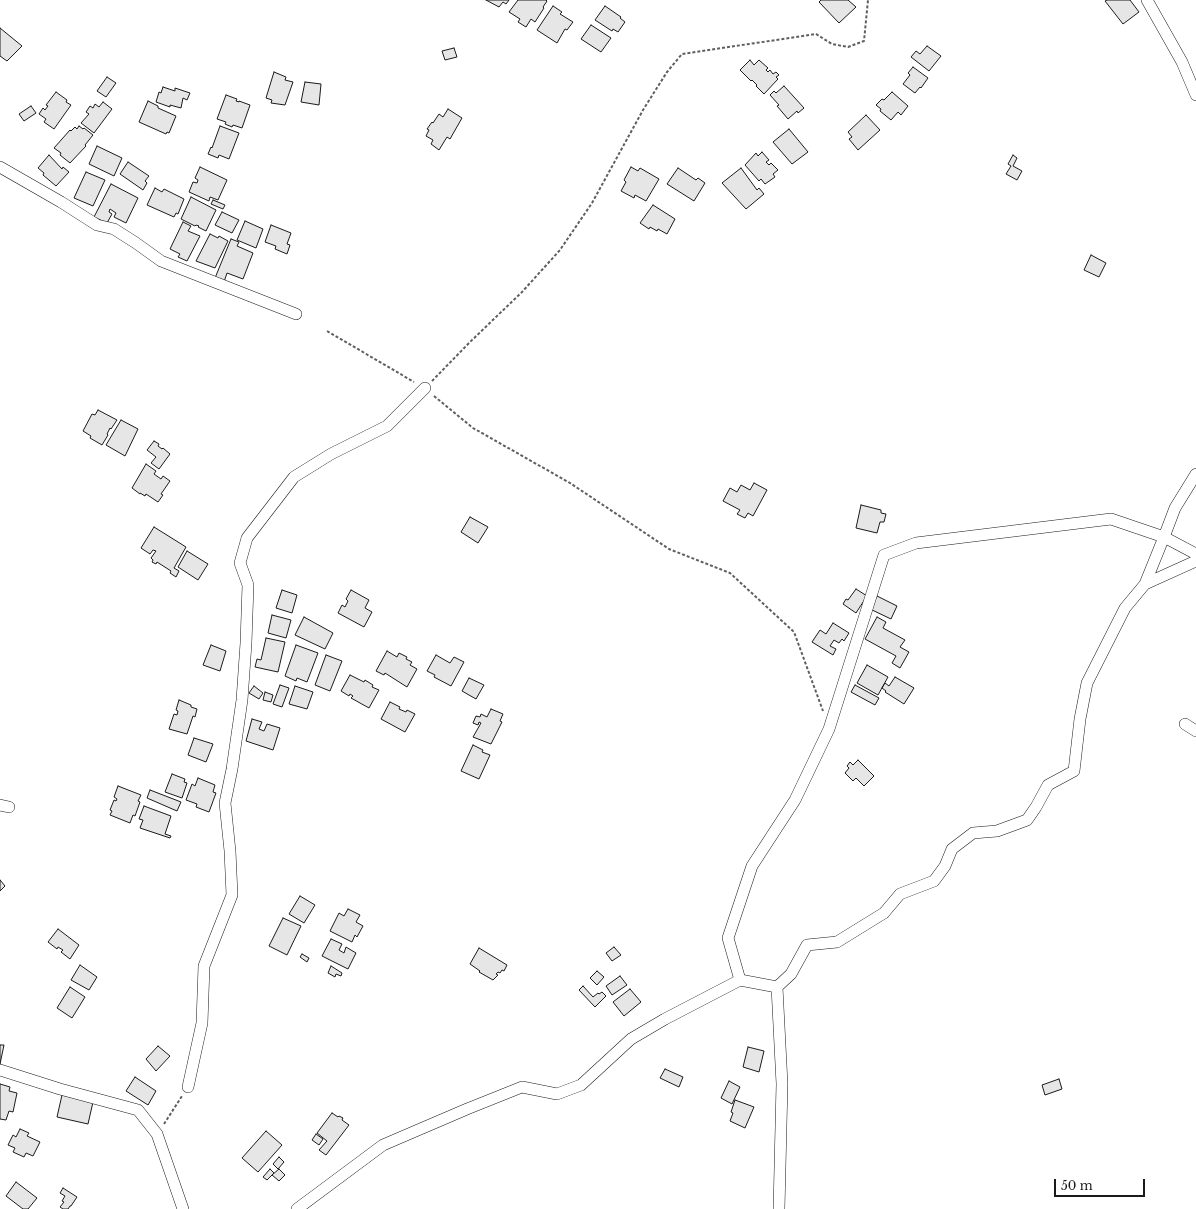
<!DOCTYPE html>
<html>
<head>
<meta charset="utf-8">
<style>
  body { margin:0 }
  #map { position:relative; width:1196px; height:1209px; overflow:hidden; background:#fff; font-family:"Libre Baskerville",serif }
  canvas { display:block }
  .scale { position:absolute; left:1054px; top:1179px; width:91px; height:18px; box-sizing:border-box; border:2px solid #1a1a1a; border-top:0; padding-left:5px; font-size:12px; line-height:14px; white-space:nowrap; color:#1a1a1a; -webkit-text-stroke:3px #fff; paint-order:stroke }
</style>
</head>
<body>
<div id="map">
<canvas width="1196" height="1209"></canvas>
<div class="scale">50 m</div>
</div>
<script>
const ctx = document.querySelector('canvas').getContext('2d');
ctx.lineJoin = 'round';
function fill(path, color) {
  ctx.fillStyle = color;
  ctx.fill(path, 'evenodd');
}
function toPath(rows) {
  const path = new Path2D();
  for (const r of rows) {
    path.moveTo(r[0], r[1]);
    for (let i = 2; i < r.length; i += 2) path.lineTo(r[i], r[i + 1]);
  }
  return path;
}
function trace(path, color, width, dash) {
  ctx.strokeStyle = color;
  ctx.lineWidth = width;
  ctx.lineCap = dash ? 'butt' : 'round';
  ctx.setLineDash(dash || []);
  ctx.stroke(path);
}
const building = toPath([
  [486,0,509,0,506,4,503,2,499,7,486,0],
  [518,0,546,0,547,1,543,7,544,8,535,22,531,19,526,27,518,22,520,19,509,12,518,0],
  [821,0,848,0,856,7,839,23,819,2,821,0],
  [1107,0,1130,0,1139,12,1123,24,1105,1,1107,0],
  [553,6,562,12,560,14,573,22,567,30,565,29,557,43,537,30,553,6],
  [605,6,621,17,620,18,625,22,618,32,613,29,612,31,595,20,605,6],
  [591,25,611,38,601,52,581,39,591,25],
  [0,28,22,46,7,61,0,56,0,28],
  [927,46,941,56,929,71,911,57,916,51,920,54,927,46],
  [454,48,457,57,445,60,442,51,454,48],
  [750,60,754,65,759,60,768,68,766,70,768,72,770,70,773,74,776,72,779,75,776,77,778,79,764,94,756,86,757,85,752,80,751,81,740,70,750,60],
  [913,67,928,78,921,88,920,87,915,93,903,84,910,75,908,73,913,67],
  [274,72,286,77,285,80,293,82,285,105,271,103,272,100,266,98,274,72],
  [107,77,116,83,106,97,97,91,107,77],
  [305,82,321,84,319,105,301,102,305,82],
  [784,86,804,108,798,113,797,111,788,119,777,106,779,105,770,95,774,91,776,93,784,86],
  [163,87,175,91,175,88,190,93,187,100,183,98,181,108,170,105,170,107,156,102,159,92,161,93,163,87],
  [56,92,67,100,66,102,71,105,54,129,44,122,46,119,39,114,43,108,45,110,48,106,46,105,56,92],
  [892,92,908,106,901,115,898,112,891,120,880,111,881,109,876,105,882,99,884,100,892,92],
  [226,95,237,99,236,101,239,102,239,101,250,105,242,128,233,125,232,127,225,124,226,122,217,119,226,95],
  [148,101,158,106,158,108,176,116,169,133,167,132,166,134,139,122,148,101],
  [103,102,112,109,94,133,81,123,89,114,86,112,90,106,93,108,95,104,99,107,103,102],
  [31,106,36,113,24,121,19,114,31,106],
  [448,109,462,118,450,139,447,137,439,150,431,144,433,140,426,136,429,130,427,129,432,122,433,123,439,114,443,117,448,109],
  [866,115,880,130,858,150,849,139,852,137,848,132,866,115],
  [79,126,83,129,84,128,93,135,85,145,86,146,70,163,60,155,61,153,54,148,70,130,71,131,75,127,77,129,79,126],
  [220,126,239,133,229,159,219,155,218,158,208,154,211,147,212,148,220,126],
  [789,129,808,152,792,164,773,142,789,129],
  [97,146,122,158,114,176,89,164,97,146],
  [762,152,769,160,766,162,769,165,771,163,778,170,773,174,775,177,765,184,761,179,759,181,745,165,756,153,758,156,762,152],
  [49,155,62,169,63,167,69,172,56,186,43,175,44,173,38,168,49,155],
  [1013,155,1017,158,1013,166,1022,171,1017,180,1006,174,1011,166,1008,164,1013,155],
  [128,162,149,176,145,181,147,183,143,190,120,174,128,162],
  [200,167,227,180,218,200,210,197,209,201,189,192,193,182,197,183,198,180,195,178,200,167],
  [631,167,638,171,640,168,659,179,646,201,635,195,634,198,621,191,626,182,624,180,631,167],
  [678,168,696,180,698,178,705,183,694,201,667,184,678,168],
  [741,168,757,190,759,188,764,194,746,209,722,183,741,168],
  [86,172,105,180,93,206,74,198,86,172],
  [111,184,138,198,126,223,114,217,116,213,110,209,109,212,112,214,107,223,94,217,111,184],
  [155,188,162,192,164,189,184,199,178,214,176,213,174,217,147,205,155,188],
  [191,197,216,210,206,231,198,227,199,226,196,225,195,226,181,219,191,197],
  [213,200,225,205,223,209,211,204,213,200],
  [653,205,675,219,667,234,658,229,657,231,650,227,649,229,640,223,653,205],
  [222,212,239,220,232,233,215,225,222,212],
  [245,221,263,229,256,248,237,240,245,221],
  [183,222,191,226,188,231,200,236,187,261,178,257,180,254,170,249,183,222],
  [271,225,291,233,287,244,290,245,287,254,275,249,276,246,265,242,271,225],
  [210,234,218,238,219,236,228,241,215,268,196,261,210,234],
  [231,239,239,242,237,246,253,253,243,279,227,273,224,282,215,278,231,239],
  [1091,255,1106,263,1099,277,1084,270,1091,255],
  [98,410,117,420,111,429,110,428,107,434,108,435,102,445,90,438,91,436,83,431,92,414,95,415,98,410],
  [121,420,138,429,125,456,106,445,121,420],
  [154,441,159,444,158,446,162,449,163,448,170,454,159,469,151,463,156,457,147,450,154,441],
  [146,464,156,471,154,474,161,479,163,476,170,481,161,494,163,495,158,502,146,494,145,496,140,493,140,494,132,488,146,464],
  [754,483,767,490,753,516,748,513,745,518,737,514,740,510,723,501,730,488,737,492,741,485,750,490,754,483],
  [861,505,881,510,881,513,886,514,884,522,880,522,877,533,856,528,861,505],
  [470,517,488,527,478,543,461,532,470,517],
  [154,527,186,547,174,568,179,571,176,577,170,573,171,571,157,562,156,564,152,562,153,560,151,558,156,551,153,550,150,554,141,548,154,527],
  [187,551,208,564,198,580,178,567,187,551],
  [856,589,867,596,856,613,843,604,846,599,848,600,856,589],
  [282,590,297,595,292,613,276,608,282,590],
  [351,590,369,600,365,608,372,612,364,627,338,613,342,605,345,607,348,601,346,599,351,590],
  [877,596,897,606,891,619,870,609,877,596],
  [272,615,291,620,286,638,268,633,272,615],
  [304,617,333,633,325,649,295,635,304,617],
  [877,617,886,622,883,628,905,640,900,647,909,652,900,668,892,663,896,656,865,639,877,617],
  [833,623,849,633,844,641,842,639,839,643,834,640,830,646,836,649,833,655,812,642,820,630,826,634,833,623],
  [266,638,285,642,278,672,255,667,257,659,261,660,266,638],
  [211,645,226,651,220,671,203,665,211,645],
  [296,645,318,653,307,682,297,678,296,681,285,676,296,645],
  [387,651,397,657,399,653,407,657,406,659,412,662,410,665,417,669,407,687,385,673,384,675,376,671,387,651],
  [326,655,342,661,330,691,315,685,326,655],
  [436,655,450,663,454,657,464,662,451,686,434,677,435,675,427,671,436,655],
  [867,665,888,677,878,695,857,683,867,665],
  [350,675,364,682,365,680,373,685,372,687,379,690,369,708,351,698,353,696,350,694,349,696,341,691,350,675],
  [895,677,914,688,904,704,885,692,886,691,882,688,885,683,889,686,895,677],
  [469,678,484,685,476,699,462,691,469,678],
  [280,685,289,688,282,707,273,704,280,685],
  [855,685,879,698,875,705,851,692,855,685],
  [254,686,263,693,259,699,249,693,254,686],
  [295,686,313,692,307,709,289,704,295,686],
  [265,692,273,695,271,702,263,700,265,692],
  [179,700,191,705,191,707,197,709,195,717,193,716,187,734,169,729,174,714,177,715,178,711,176,710,179,700],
  [390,702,400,707,399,709,406,712,407,710,415,714,405,732,381,719,390,702],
  [491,709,503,714,500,721,502,722,491,744,473,737,481,723,479,722,478,725,473,723,476,716,480,717,481,714,487,717,491,709],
  [252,719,262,722,259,729,264,731,267,724,280,728,273,750,246,741,252,719],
  [194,738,213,744,206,762,188,755,194,738],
  [473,745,483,750,482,752,490,755,479,779,461,771,473,745],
  [858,760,874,776,864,786,856,778,853,781,845,773,849,768,847,766,850,762,853,765,858,760],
  [172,774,185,779,184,782,187,783,182,798,165,792,172,774],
  [198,778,215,785,213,792,216,793,209,812,196,807,197,804,186,800,192,784,195,786,198,778],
  [118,786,141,795,138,801,140,802,135,816,133,815,130,823,110,815,112,811,110,810,114,800,116,801,117,799,114,797,118,786],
  [150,790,181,802,177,811,147,798,150,790],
  [144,806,171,816,165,834,171,836,170,838,140,828,143,820,139,819,144,806],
  [0,880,5,886,0,891,0,880],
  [300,896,315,905,304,923,289,914,300,896],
  [348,909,360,915,356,922,363,926,357,937,355,935,352,942,330,931,339,913,344,916,348,909],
  [283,918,301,926,287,955,269,946,283,918],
  [58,929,79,945,70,959,61,952,63,950,58,947,57,949,48,942,58,929],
  [331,939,342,944,339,950,344,953,346,947,356,953,348,969,322,956,331,939],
  [614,947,621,955,612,961,606,953,614,947],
  [479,948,507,965,504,971,502,970,500,973,498,972,496,974,498,975,493,980,479,972,480,971,470,964,479,948],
  [302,954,309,958,307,962,300,957,302,954],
  [80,965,97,977,89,990,71,980,80,965],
  [331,966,342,973,341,976,336,974,335,977,328,973,331,966],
  [597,971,604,977,597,985,590,978,597,971],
  [620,976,627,985,612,995,606,986,620,976],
  [583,986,593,997,598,993,599,994,602,992,606,996,595,1007,579,990,583,986],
  [70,987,85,997,72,1018,57,1008,70,987],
  [630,989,641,1002,624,1016,613,1002,630,989],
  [0,1045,4,1045,0,1064,0,1045],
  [158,1046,170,1056,156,1071,146,1059,158,1046],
  [748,1047,764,1051,759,1072,743,1067,748,1047],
  [665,1069,683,1077,679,1087,660,1078,665,1069],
  [135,1077,156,1091,148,1105,126,1091,135,1077],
  [1059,1079,1062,1089,1045,1095,1042,1085,1059,1079],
  [729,1081,740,1087,732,1104,721,1098,729,1081],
  [0,1084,10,1087,9,1091,17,1093,13,1112,9,1111,6,1120,0,1119,0,1084],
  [62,1095,93,1102,88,1124,57,1117,62,1095],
  [735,1100,754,1107,745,1128,730,1121,733,1113,731,1112,735,1100],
  [332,1113,338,1117,339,1116,343,1118,342,1120,349,1125,326,1155,319,1150,327,1141,317,1133,332,1113],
  [20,1129,29,1133,27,1136,40,1142,33,1156,26,1153,24,1157,13,1152,15,1148,8,1145,13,1135,16,1137,20,1129],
  [266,1131,282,1145,258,1172,242,1158,266,1131],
  [316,1134,323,1139,319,1145,312,1140,316,1134],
  [279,1157,284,1162,278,1169,273,1164,279,1157],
  [270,1169,274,1173,267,1180,263,1177,270,1169],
  [279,1169,285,1175,279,1181,272,1175,279,1169],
  [16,1182,37,1198,28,1209,23,1209,6,1196,16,1182],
  [63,1188,77,1197,71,1206,70,1206,68,1209,63,1209,60,1207,64,1202,62,1201,65,1196,60,1193,63,1188]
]);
fill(building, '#e6e6e6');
trace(building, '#1a1a1a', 1);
const minor = toPath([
  [1147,0,1182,62,1196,95],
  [0,167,61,202,97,225,114,229,136,243,161,261,296,314],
  [1145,584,1164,537,1175,508,1196,474],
  [1185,724,1196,731],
  [0,805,9,807],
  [777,987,791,974,807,945,837,942,884,913,900,894,934,881,945,866,952,849,973,833,997,831,1027,820,1036,807,1048,785,1074,771,1080,719,1087,683,1125,608,1145,584,1196,561],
  [0,1070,60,1089,138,1110,157,1134,183,1209],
  [188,1087,202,1023,204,966,232,895,230,851,225,803,232,769,242,700,246,643,248,585,240,563,247,538,294,477,331,454,387,426,425,388],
  [297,1209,383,1145,467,1109,522,1087,557,1094,581,1085,631,1039,665,1019,740,980],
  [779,1209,782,1084,777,987,740,980,728,938,752,866,795,800,829,729,884,555,916,543,1111,519,1164,537,1196,554]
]);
trace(minor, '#1a1a1a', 12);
trace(toPath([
  [327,331,414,382],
  [432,381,470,342,522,292,560,250,592,203,643,110,667,72,682,54,816,34,832,44,848,47,864,41,868,0],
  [434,396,473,428,570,483,669,549,730,573,794,632,823,711],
  [164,1124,182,1096]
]), '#5f5f5f', 2, [3, 2]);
trace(minor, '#fff', 11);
</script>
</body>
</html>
